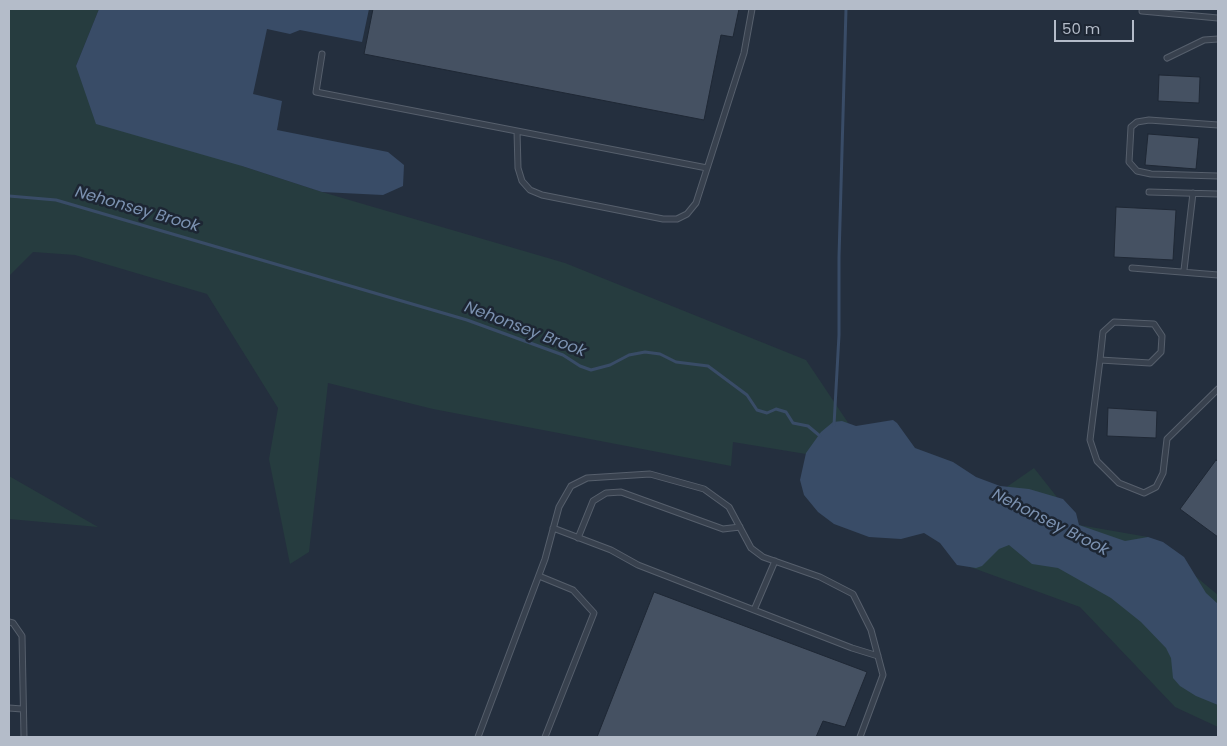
<!DOCTYPE html>
<html>
<head>
<meta charset="utf-8">
<style>
  body { margin:0 }
  #map { position:relative; width:1227px; height:746px; overflow:hidden; background:#242f3e; font-family:Poppins,sans-serif }
  canvas { display:block }
  .frame { position:absolute; inset:0; border:10px solid #b4bcc9; pointer-events:none }
  .scale { position:absolute; left:1054px; top:20px; width:80px; height:22px; box-sizing:border-box; border:2px solid #b4bcc9; border-top:0; padding-left:6px; font-size:15px; line-height:18px; white-space:nowrap; color:#b4bcc9; -webkit-text-stroke:4px #1d2633; paint-order:stroke }
</style>
</head>
<body>
<div id="map">
<canvas width="1227" height="746"></canvas>
<div class="frame"></div>
<div class="scale">50 m</div>
</div>
<script>
const ctx = document.querySelector('canvas').getContext('2d');
ctx.lineJoin = 'round';
function fill(path, color) {
  ctx.fillStyle = color;
  ctx.fill(path, 'evenodd');
}
function toPath(rows) {
  const path = new Path2D();
  for (const r of rows) {
    path.moveTo(r[0], r[1]);
    for (let i = 2; i < r.length; i += 2) path.lineTo(r[i], r[i + 1]);
  }
  return path;
}
function trace(path, color, width, dash) {
  ctx.strokeStyle = color;
  ctx.lineWidth = width;
  ctx.lineCap = dash ? 'butt' : 'round';
  ctx.setLineDash(dash || []);
  ctx.stroke(path);
}
function write(font, color, halo, rows, align = 'center') {
  ctx.font = font + ' Poppins,sans-serif';
  ctx.lineWidth = 5;
  ctx.setLineDash([]);
  ctx.textBaseline = 'middle';
  ctx.strokeStyle = halo;
  ctx.fillStyle = color;
  for (const [text, x, y, turn = 0] of rows) {
    ctx.save();
    ctx.translate(x, y);
    ctx.rotate((+turn || 0) * Math.PI / 180);
    ctx.textAlign = isNaN(turn) ? turn : align;
    if (halo) ctx.strokeText(text, 0, 0);
    ctx.fillText(text, 0, 0);
    ctx.restore();
  }
}
fill(toPath([
  [9,9,99,9,76,66,242,166,322,192,565,263,806,360,861,442,818,456,733,442,731,466,433,409,328,383,309,552,290,564,269,459,278,408,207,294,75,255,33,252,9,276],
  [1034,468,1079,525,1148,537,1218,595,1218,727,1175,707,1080,607,954,561,985,502],
  [9,476,98,527,9,519]
]), '#263c3f');
fill(toPath([
  [99,9,369,9,362,42,300,30,290,34,267,29,253,94,282,101,277,130,388,152,404,165,403,186,383,195,322,192,242,166,96,124,76,66],
  [893,420,897,423,915,448,953,462,976,477,1000,486,1029,489,1063,499,1076,513,1079,525,1125,541,1148,537,1163,542,1184,557,1206,593,1218,604,1218,705,1196,696,1180,686,1173,678,1171,658,1166,648,1141,622,1111,598,1058,568,1032,564,1009,545,999,549,982,566,976,568,957,565,940,543,924,533,901,539,869,537,834,524,818,512,804,495,800,480,806,453,821,432,833,422,842,421,856,426]
]), '#394c67');
trace(toPath([
  [9,196,56,200,467,320,563,355,580,366,591,370,610,365,629,355,645,352,660,354,676,362,708,366,747,395,757,410,767,413,776,409,786,412,793,423,808,426,820,436],
  [834,425,839,335,839,257,846,9]
]), '#394c67', 3);
const building = toPath([
  [373,9,739,9,733,37,721,35,704,120,364,54,373,9],
  [1159,75,1200,77,1199,103,1158,101,1159,75],
  [1148,134,1199,138,1196,169,1145,165,1148,134],
  [1116,207,1176,210,1173,260,1114,257,1116,207],
  [1108,408,1157,411,1156,438,1107,436,1108,408],
  [1216,460,1218,462,1218,537,1180,509,1216,460],
  [654,592,867,672,845,727,823,721,816,737,597,737,654,592]
]);
fill(building, '#455162');
trace(building, '#1f2835', 1);
const lane = toPath([
  [1142,11,1218,18],
  [322,54,316,92,517,131,518,168,522,181,530,190,542,195,663,219,677,219,687,214,696,203,744,53,752,9],
  [1167,58,1204,40,1218,39],
  [1218,125,1149,120,1137,122,1131,127,1129,162,1137,171,1151,174,1218,176],
  [517,131,707,168],
  [1149,192,1218,194],
  [1132,268,1218,275],
  [1184,270,1193,193],
  [1100,360,1150,363,1161,352,1162,336,1154,324,1114,322,1103,332,1100,360,1090,440,1097,461,1119,483,1144,493,1156,487,1163,473,1167,439,1218,389],
  [553,528,611,550,638,565,852,648,878,656],
  [578,538,593,501,606,493,621,492,723,529,740,527],
  [539,576,573,590,594,613,545,737],
  [754,610,775,561],
  [9,622,13,623,22,636,24,737],
  [9,708,22,709],
  [478,737,545,559,559,507,571,486,587,478,650,474,704,489,729,507,751,548,763,557,820,577,853,594,871,630,883,675,860,737]
]);
trace(lane, '#565f6c', 7);
trace(lane, '#38414e', 5);
write('italic 16px', '#7c92b1', '#1d2633', [
  ["Nehonsey Brook",137,210,16],
  ["Nehonsey Brook",525,330,21],
  ["Nehonsey Brook",1050,523,27]
]);
</script>
</body>
</html>
